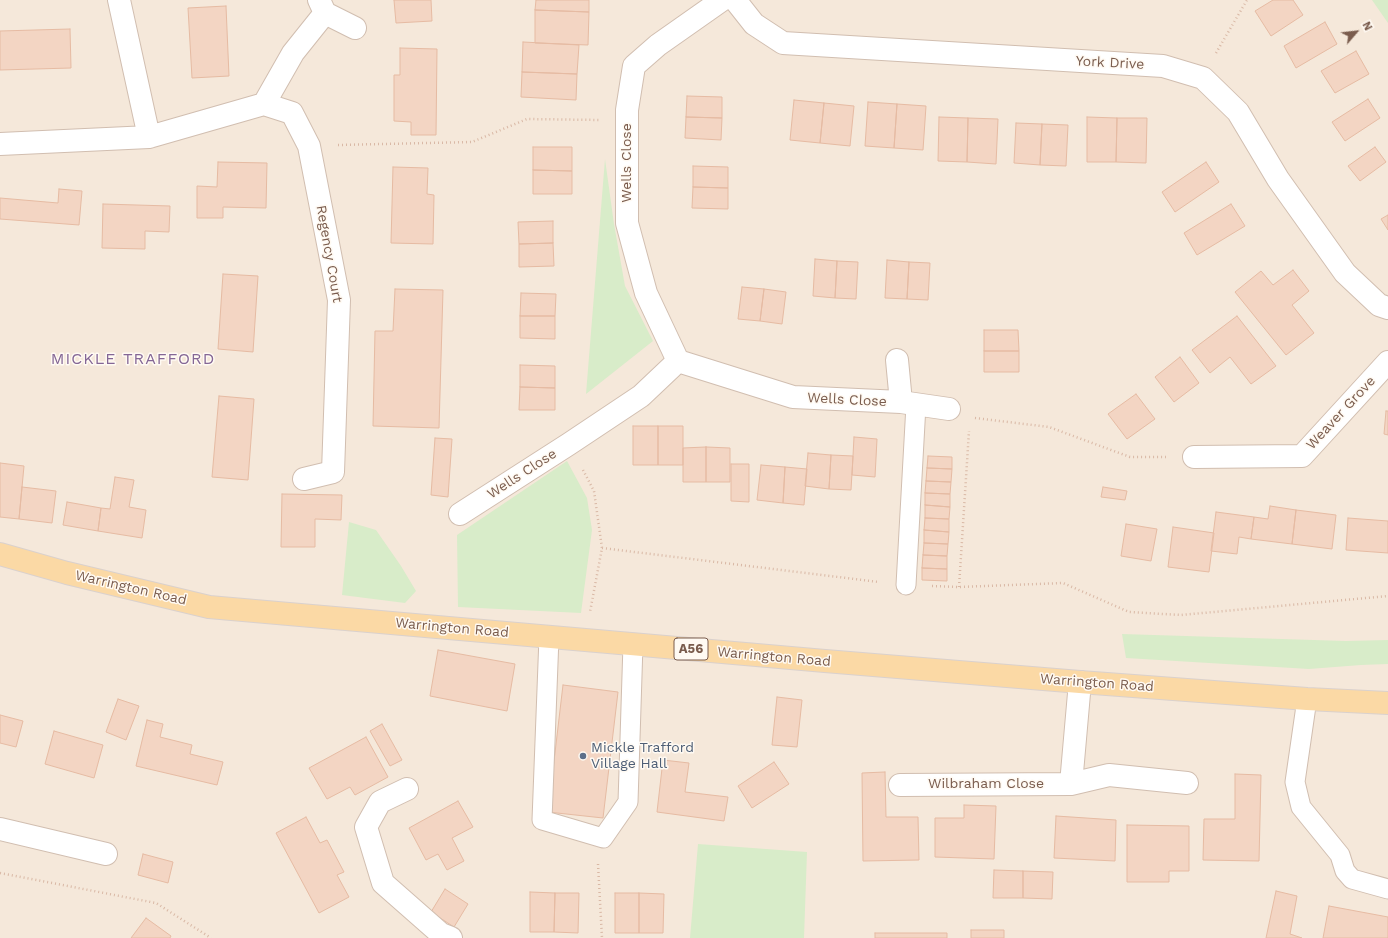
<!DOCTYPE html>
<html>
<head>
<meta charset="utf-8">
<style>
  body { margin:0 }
  #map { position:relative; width:1388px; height:938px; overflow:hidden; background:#fdf6ec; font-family:"Work Sans",sans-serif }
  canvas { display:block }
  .north { position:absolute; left:1336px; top:12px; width:40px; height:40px; -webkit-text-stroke:3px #fffaf3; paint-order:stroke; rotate:62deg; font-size:11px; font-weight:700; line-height:16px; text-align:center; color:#7a5c4d }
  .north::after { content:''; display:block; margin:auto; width:14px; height:18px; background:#7a5c4d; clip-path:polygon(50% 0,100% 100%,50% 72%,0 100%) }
</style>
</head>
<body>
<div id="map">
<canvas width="1388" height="938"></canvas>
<div class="north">N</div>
</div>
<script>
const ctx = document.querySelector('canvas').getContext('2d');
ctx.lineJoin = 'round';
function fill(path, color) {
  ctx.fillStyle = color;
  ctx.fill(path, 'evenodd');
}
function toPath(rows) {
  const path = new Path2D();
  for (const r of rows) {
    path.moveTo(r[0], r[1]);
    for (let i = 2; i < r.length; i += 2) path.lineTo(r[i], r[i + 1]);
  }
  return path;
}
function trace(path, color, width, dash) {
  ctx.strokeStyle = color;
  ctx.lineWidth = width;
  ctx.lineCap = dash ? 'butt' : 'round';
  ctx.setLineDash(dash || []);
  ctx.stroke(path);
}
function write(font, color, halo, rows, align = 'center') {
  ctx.font = font + ' "Work Sans",sans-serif';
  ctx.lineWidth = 3;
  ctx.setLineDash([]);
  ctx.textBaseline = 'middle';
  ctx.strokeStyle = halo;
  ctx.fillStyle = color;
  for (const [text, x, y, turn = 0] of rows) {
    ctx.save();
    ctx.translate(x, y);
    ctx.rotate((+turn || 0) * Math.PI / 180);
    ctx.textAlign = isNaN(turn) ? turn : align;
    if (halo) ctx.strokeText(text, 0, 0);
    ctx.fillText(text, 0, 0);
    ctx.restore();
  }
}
fill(toPath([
  [0,0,1388,0,1388,938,0,938]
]), '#f5e8da');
fill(toPath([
  [1372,0,1388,0,1388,23],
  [605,159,614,224,625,286,653,341,586,394],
  [567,461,587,498,592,530,581,613,458,607,457,535],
  [349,522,376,530,401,566,416,591,405,603,342,595],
  [1122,634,1346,641,1388,640,1388,664,1361,665,1309,669,1126,658],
  [698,844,807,852,804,938,690,938]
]), '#d8ecc9');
const building = toPath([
  [394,0,431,0,432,21,396,23,394,0],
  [536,0,589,0,589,12,535,10,536,0],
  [1273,0,1293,0,1303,15,1271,36,1255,11,1273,0],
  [226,6,229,76,192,78,188,8,226,6],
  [535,10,589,12,588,45,535,43,535,10],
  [1325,22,1337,44,1296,68,1284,46,1325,22],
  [70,29,71,68,0,70,0,31,70,29],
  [523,42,579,45,577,74,522,72,523,42],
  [400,48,437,49,436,135,411,135,411,122,394,121,394,75,400,75,400,48],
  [1356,51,1369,74,1335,93,1321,71,1356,51],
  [522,72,577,74,576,100,521,97,522,72],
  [687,96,722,97,722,118,686,117,687,96],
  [1368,99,1380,118,1345,141,1332,122,1368,99],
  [794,100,824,103,820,143,790,140,794,100],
  [868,102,897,104,894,148,865,146,868,102],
  [824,103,854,106,850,146,820,143,824,103],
  [897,104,926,106,923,150,894,148,897,104],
  [686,117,722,118,721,140,685,138,686,117],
  [939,117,968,118,967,162,938,161,939,117],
  [1087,117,1117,118,1116,162,1087,162,1087,117],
  [968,118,998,119,996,164,967,162,968,118],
  [1117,118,1147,118,1146,163,1116,162,1117,118],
  [1016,123,1042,124,1040,165,1014,163,1016,123],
  [1042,124,1068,125,1066,166,1040,165,1042,124],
  [533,147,572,147,572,171,533,170,533,147],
  [1375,147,1386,162,1360,181,1348,166,1375,147],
  [218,162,267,163,266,208,223,207,223,218,197,218,197,186,217,187,218,162],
  [1206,162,1219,182,1175,212,1162,192,1206,162],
  [693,166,728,167,728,188,693,187,693,166],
  [393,167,428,168,427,194,434,195,433,244,391,243,393,167],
  [533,170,572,171,572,194,533,194,533,170],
  [693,187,728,188,728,209,692,208,693,187],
  [59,189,82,191,79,225,0,219,0,198,58,203,59,189],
  [103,204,170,206,169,232,145,231,145,249,102,248,103,204],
  [1231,204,1245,226,1197,255,1184,233,1231,204],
  [1388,215,1388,230,1381,219,1388,215],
  [553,221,553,243,519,244,518,222,553,221],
  [553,243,554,266,519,267,519,244,553,243],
  [815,259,837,261,835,298,813,296,815,259],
  [887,260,909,262,907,299,885,298,887,260],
  [837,261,858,262,856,299,835,298,837,261],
  [909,262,930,263,928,300,907,299,909,262],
  [1293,270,1309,291,1292,305,1314,333,1286,355,1235,292,1261,271,1273,285,1293,270],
  [223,274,258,276,253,352,218,349,223,274],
  [742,287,764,289,760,321,738,319,742,287],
  [395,289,443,290,439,428,373,426,375,331,393,331,395,289],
  [764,289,786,292,782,324,760,321,764,289],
  [521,293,556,294,555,316,520,316,521,293],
  [520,316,555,316,555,339,520,338,520,316],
  [1237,316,1276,366,1251,384,1230,357,1210,373,1192,350,1237,316],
  [984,330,1018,330,1019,351,984,351,984,330],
  [984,351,1019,351,1019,372,984,372,984,351],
  [1180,357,1199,383,1174,402,1155,377,1180,357],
  [520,365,555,366,555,388,520,387,520,365],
  [520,387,555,388,555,410,519,410,520,387],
  [1136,394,1155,419,1127,439,1108,414,1136,394],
  [219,396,254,399,248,480,212,477,219,396],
  [1386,411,1388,411,1388,435,1384,434,1386,411],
  [633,426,658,426,658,465,633,465,633,426],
  [658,426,683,426,683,465,658,465,658,426],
  [854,437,877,439,875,477,852,475,854,437],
  [435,438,452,439,448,497,431,495,435,438],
  [706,447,706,482,683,482,683,448,706,447],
  [706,447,730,448,730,482,706,482,706,447],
  [808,453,831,455,829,489,805,486,808,453],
  [831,455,853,456,851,490,829,489,831,455],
  [928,456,952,457,952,469,927,468,928,456],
  [0,463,24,466,19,519,0,517,0,463],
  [731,464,749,464,749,502,731,501,731,464],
  [761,465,785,467,783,503,757,500,761,465],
  [785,467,807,469,804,505,783,503,785,467],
  [927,468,952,469,951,482,926,481,927,468],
  [115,477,134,480,129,507,146,510,142,538,98,531,101,508,110,509,115,477],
  [926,481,951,482,950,494,925,493,926,481],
  [22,487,56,491,52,523,19,519,22,487],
  [1103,487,1127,491,1125,500,1101,497,1103,487],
  [925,493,950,494,950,507,925,505,925,493],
  [282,494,342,495,341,520,315,519,315,547,281,547,282,494],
  [67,502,101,508,98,531,63,525,67,502],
  [925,505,950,507,949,519,925,518,925,505],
  [1270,506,1296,510,1292,544,1251,539,1254,517,1268,519,1270,506],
  [1296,510,1336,515,1332,549,1292,544,1296,510],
  [1216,512,1254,517,1251,539,1239,537,1237,554,1211,551,1216,512],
  [925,518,949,519,949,532,924,530,925,518],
  [1348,518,1388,521,1388,553,1346,550,1348,518],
  [1126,524,1157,529,1151,561,1121,556,1126,524],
  [1173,527,1214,533,1209,572,1168,567,1173,527],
  [924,530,949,532,948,544,924,543,924,530],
  [924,543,948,544,947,556,923,555,924,543],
  [923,555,947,556,947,569,922,568,923,555],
  [922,568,947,569,947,581,922,580,922,568],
  [438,650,515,664,507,711,430,696,438,650],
  [563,685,618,692,603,818,548,812,563,685],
  [777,697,802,700,797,747,772,745,777,697],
  [118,699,139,706,126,740,106,732,118,699],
  [0,715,23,721,16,747,0,743,0,715],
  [147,720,163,724,160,737,192,745,190,754,223,762,217,785,136,766,147,720],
  [382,724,402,760,390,766,370,731,382,724],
  [54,731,103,745,94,778,45,764,54,731],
  [366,737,388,777,355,795,350,787,327,799,309,768,366,737],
  [663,760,689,763,685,792,728,797,724,821,657,812,663,760],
  [774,762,789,784,752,808,738,786,774,762],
  [885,772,886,817,918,817,919,860,863,861,862,773,885,772],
  [1235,774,1261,775,1259,861,1203,860,1204,819,1235,819,1235,774],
  [458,801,473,827,452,838,464,861,447,870,438,854,426,860,409,828,458,801],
  [964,805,996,806,994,859,935,857,935,818,964,818,964,805],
  [1056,816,1116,820,1115,861,1054,858,1056,816],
  [306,817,320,843,327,840,344,872,337,875,349,897,319,913,276,833,306,817],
  [1127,825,1189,826,1189,871,1169,871,1169,882,1127,882,1127,825],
  [143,854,173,862,168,883,138,875,143,854],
  [994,870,1023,871,1023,898,993,898,994,870],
  [1023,871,1053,872,1052,899,1023,898,1023,871],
  [445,889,468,904,454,927,431,912,445,889],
  [1276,891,1297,896,1290,934,1302,938,1266,938,1276,891],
  [530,892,555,893,554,932,530,932,530,892],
  [555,893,579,893,578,933,554,932,555,893],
  [615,893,639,893,639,933,615,933,615,893],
  [639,893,664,894,663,933,639,933,639,893],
  [1329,906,1388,917,1388,938,1323,938,1329,906],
  [146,918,171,936,170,938,131,938,146,918],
  [971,930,1004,930,1004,938,971,938,971,930],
  [875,933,947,933,947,938,875,938,875,933]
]);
fill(building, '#f3d5c3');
trace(building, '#e6bba3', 1);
const lane = toPath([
  [906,585,916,405],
  [549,637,542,820,603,838,628,802,633,644],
  [1307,699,1295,782,1301,807,1340,855,1345,871,1352,879,1388,889]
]);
const street = toPath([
  [119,0,149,137],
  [722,0,658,45,634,66,627,110,627,223,646,293,678,361,793,397,901,402,949,409],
  [735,0,754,24,783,43,1163,66,1203,78,1238,112,1278,179,1345,273,1379,305,1388,308],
  [325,13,355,28],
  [264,104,292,113,309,146,339,300,333,472,304,479],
  [0,144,149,137,264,104,293,53,325,13,319,0],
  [897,360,901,402],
  [1194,457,1302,456,1388,362],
  [460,514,569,444,641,396,678,361],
  [1071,784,1109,775,1187,783],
  [900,785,1071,784,1080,682],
  [407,789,380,802,366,827,383,883,441,934,451,938],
  [0,829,106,854]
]);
const primary = toPath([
  [0,554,67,573,209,607,825,661,1080,682,1307,699,1388,703]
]);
trace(lane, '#d1beb0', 21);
trace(street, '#d1beb0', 24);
trace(primary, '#dad1cd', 24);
trace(toPath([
  [1216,53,1247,0],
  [338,145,472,142,527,119,600,120],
  [975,418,1049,427,1130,457,1166,457],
  [583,470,594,491,602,548,590,612],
  [602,548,879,582],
  [932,586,959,587,1063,583,1129,612,1181,615,1388,596],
  [959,587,969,431],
  [598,864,602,938],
  [0,873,156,903,211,938]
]), '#d9b8a5', 2.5, [1, 3]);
trace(lane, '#fff', 19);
trace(street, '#fff', 22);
trace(primary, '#fbd9a5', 22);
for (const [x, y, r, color] of [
  [583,756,4,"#5c6f8a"]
]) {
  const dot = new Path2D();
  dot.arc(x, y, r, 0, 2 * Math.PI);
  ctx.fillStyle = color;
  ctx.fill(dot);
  trace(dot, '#fffaf3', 1.5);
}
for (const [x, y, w] of [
  [691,649,34]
]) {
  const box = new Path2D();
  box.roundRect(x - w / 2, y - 11, w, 22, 3);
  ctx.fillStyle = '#fffaf3';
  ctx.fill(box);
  trace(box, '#7a5c4d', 1);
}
write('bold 13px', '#7a5c4d', null, [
  ["A56",691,649]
]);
write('14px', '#7a5c4d', '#fffaf3', [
  ["York Drive",1110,63,3],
  ["Wells Close",627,163,-90],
  ["Regency Court",329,254,80],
  ["Wells Close",847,400,3],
  ["Weaver Grove",1341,413,-47],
  ["Wells Close",522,474,-33],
  ["Warrington Road",131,588,13],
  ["Warrington Road",452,628,5],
  ["Warrington Road",774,657,5],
  ["Warrington Road",1097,683,4],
  ["Wilbraham Close",986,784]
]);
write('14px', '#4e5e75', '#fffaf3', [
  ["Mickle Trafford",591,748],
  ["Village Hall",591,764]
], 'left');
ctx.letterSpacing = '1px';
write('16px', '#846695', '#fffaf3', [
  ["MICKLE TRAFFORD",133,359]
]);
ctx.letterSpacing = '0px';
</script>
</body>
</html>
